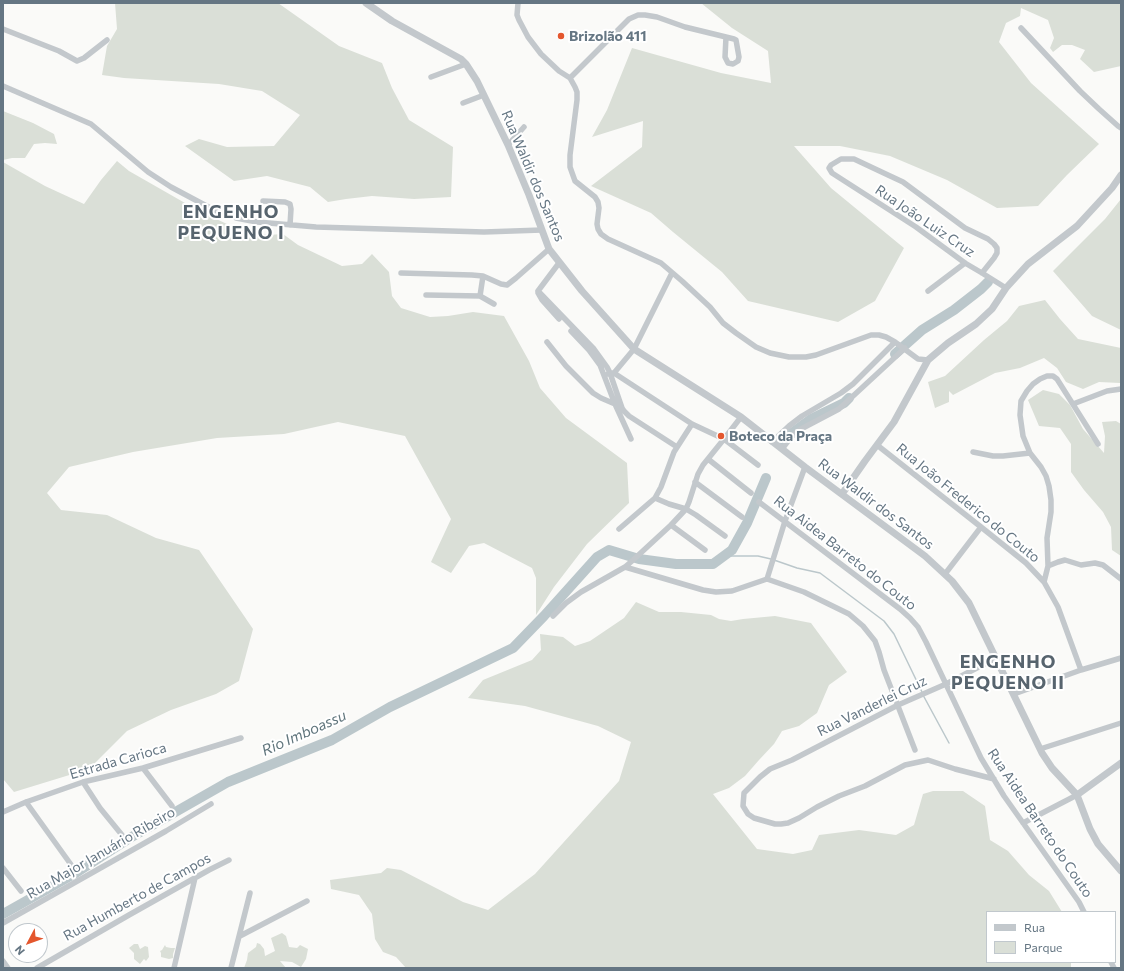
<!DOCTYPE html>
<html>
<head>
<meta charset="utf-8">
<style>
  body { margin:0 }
  #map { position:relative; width:1124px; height:971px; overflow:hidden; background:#fafaf8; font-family:Commissioner,sans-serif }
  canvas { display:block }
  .frame { position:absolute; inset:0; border:4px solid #657683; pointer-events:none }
  .legend { position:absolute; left:986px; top:911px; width:130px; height:52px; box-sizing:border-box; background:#fff; border:1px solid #c1c8cd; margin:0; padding:5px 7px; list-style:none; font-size:12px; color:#657683 }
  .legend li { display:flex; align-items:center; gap:8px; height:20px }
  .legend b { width:20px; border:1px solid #c1c8cd }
  .north { position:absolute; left:8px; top:923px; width:40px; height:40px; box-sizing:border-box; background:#fff; border:1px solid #c1c8cd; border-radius:50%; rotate:229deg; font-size:11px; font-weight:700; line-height:16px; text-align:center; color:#657683 }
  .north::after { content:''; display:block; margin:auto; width:14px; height:18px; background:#e4572e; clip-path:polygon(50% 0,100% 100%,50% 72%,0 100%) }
</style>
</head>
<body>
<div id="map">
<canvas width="1124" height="971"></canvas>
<div class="frame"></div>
<ul class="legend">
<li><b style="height:5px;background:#c3c8cc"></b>Rua</li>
<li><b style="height:11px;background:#dadfd7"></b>Parque</li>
</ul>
<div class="north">N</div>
</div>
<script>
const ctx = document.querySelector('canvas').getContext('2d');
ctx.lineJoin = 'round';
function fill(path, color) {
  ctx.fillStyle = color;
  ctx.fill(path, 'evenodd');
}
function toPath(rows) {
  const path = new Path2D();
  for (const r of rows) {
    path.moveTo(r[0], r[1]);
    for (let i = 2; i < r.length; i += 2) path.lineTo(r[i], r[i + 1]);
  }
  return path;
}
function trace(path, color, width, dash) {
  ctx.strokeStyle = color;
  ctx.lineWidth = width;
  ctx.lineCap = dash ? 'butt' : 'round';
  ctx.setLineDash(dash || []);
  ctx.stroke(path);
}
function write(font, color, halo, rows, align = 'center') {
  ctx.font = font + ' Commissioner,sans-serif';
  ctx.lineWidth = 4;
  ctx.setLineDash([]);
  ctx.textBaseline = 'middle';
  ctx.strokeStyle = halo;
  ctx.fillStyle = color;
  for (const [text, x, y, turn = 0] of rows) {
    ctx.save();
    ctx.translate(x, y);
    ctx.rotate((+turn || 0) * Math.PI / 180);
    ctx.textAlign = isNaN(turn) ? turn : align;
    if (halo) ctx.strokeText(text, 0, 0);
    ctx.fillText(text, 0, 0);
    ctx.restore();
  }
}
fill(toPath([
  [115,3,278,3,339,46,382,63,392,88,409,120,453,147,451,197,414,199,372,196,346,199,328,202,310,187,267,176,234,181,185,146,199,139,227,147,274,146,300,115,262,91,219,84,124,78,102,75,107,46,117,29],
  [701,3,1121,3,1121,66,1094,72,1080,59,1085,50,1072,45,1062,45,1053,52,1050,48,1054,38,1048,20,1021,8,1020,16,1006,23,999,42,1031,83,1099,144,1067,175,1038,206,997,208,947,180,890,156,840,146,794,146,831,188,904,248,875,301,838,322,748,301,722,272,673,232,651,213,591,186,642,147,643,121,592,137,607,110,632,48,721,73,771,83,768,51,732,28],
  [3,111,33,123,54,134,57,144,45,143,34,144,25,158,12,158,3,160],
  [117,161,129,171,199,211,227,224,250,232,268,235,283,234,298,245,342,266,362,264,372,254,389,272,392,296,401,308,430,317,448,316,473,312,504,316,529,361,540,388,566,418,627,463,629,503,587,544,554,587,536,615,536,578,532,568,484,543,469,546,451,573,431,562,451,519,405,436,338,422,284,434,217,438,133,452,69,467,47,493,61,510,107,515,156,538,199,550,253,629,239,681,216,694,171,710,127,731,89,769,14,792,3,779,3,162,45,186,84,204,101,180],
  [1121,199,1121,330,1092,316,1053,271,1105,219],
  [1045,300,1060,319,1078,339,1121,348,1121,382,1120,383,1099,382,1083,389,1066,382,1057,368,1044,358,1020,368,995,373,953,395,949,391,949,402,935,408,928,382,945,376,984,340,1007,321,1019,306],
  [1043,390,1059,394,1070,405,1083,429,1104,453,1105,436,1102,422,1116,421,1121,424,1121,556,1112,550,1111,527,1103,512,1084,490,1071,472,1071,444,1060,428,1039,426,1028,400],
  [636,602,659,612,681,612,711,615,719,619,731,621,743,619,775,616,811,623,847,672,829,685,817,713,799,726,782,731,774,744,759,760,745,776,729,788,713,794,757,849,793,854,812,850,819,835,859,830,896,835,914,825,923,794,933,791,963,791,985,806,990,840,1008,851,1029,875,1049,891,1062,912,987,912,987,962,1071,962,1071,968,406,968,396,957,383,952,375,939,372,914,359,895,331,889,330,880,381,873,387,868,401,870,463,902,488,910,535,874,619,781,631,742,598,726,525,706,468,698,483,680,532,660,541,650,540,634,563,637,575,646,590,641,624,618],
  [282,933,286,936,289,947,297,948,300,945,308,949,306,959,301,967,292,962,280,961,286,968,244,968,247,960,248,953,256,947,257,943,260,944,264,949,265,956,275,951,271,938],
  [134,944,138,944,140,949,145,946,148,947,149,957,146,961,144,959,140,964,134,959,134,953,129,948],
  [165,945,166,947,171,948,175,948,173,954,173,958,169,959,161,957,161,953,160,951,162,950]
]), '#dadfd7');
trace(toPath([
  [724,556,758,556,771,559],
  [774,560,797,568,820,573,884,621,894,634,922,692],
  [923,695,949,743]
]), '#bbc7cb', 1.5);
trace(toPath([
  [895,354,922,330,954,310,981,289,988,282],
  [781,441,811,419,844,403,849,398],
  [3,914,74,874,128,839,228,782,332,740,390,707,513,648,544,616,597,557,609,550,639,559,676,564,713,564,732,550,747,523,766,478]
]), '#bbc7cb', 10);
trace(toPath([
  [518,3,517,15,519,20,528,37,541,54,559,71,570,78,575,87,577,92,577,100,570,155,570,167,575,181,595,197,598,202,599,208,597,224,598,229,601,234,608,239,661,263,682,281,710,307,723,323,736,333,756,347,770,353,789,357,806,357,816,355,871,335,879,335,886,337,895,342,918,359,928,360],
  [1021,28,1080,91,1099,109,1118,126,1121,128],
  [3,29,59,51,77,61,84,58,107,40],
  [431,77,466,64],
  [570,78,629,19,638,15,645,15,657,17,685,27,726,37,734,39,736,40,739,57,738,61,733,64,728,63,725,57,726,37],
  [3,86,91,124,148,172,171,187,216,211,236,218,257,222,316,227,484,232,542,230],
  [463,103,484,95],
  [508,145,524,127],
  [263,201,285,202,290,204,291,209,290,225],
  [559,263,538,291,538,293,542,300,559,319],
  [401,273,472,275,483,276,501,284,507,285,516,278,549,249],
  [982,273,994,258,997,253,997,248,994,244,988,239,965,228,903,182,888,175,854,159,841,159,831,165,829,168,832,173,916,227,965,263,982,273,1006,288],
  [538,291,594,349,607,367,610,373,614,373,692,424,724,439,758,465],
  [928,291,965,263],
  [426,295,480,296,494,304],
  [480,296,483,276],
  [571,331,589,350,600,365,615,404,631,439],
  [547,342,566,366,593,393,601,398,615,404],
  [614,373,634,349,672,273],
  [608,374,610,373,622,408,624,411,629,416,677,447],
  [1073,404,1107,391,1121,389],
  [772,442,789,426,802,416,841,393,853,384,895,342],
  [877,445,981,527,1026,563,1044,582,1058,607,1081,670],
  [782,449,791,437,801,429,839,409,905,348],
  [973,452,993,456,1003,456,1030,453],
  [708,459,751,493],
  [695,482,742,517],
  [655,498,669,504,686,509,696,515,725,536],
  [759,502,900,609,910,618,918,627,926,642,981,758,1004,796,1079,902,1084,912],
  [671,525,705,550],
  [619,529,655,498,661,487,674,452,692,424],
  [1048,566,1058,562,1065,560,1081,565,1095,563,1103,565,1121,579],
  [625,567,703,590,716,592,732,591,767,579,804,592,849,614,863,626,875,641,879,652,884,670,915,750],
  [945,574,981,527],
  [767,579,785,521,805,467],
  [1044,582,1048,566,1047,538,1051,512,1051,500,1049,486,1046,476,1041,467,1030,453,1023,436,1020,415,1021,401,1027,391,1033,384,1040,379,1047,376,1053,376,1057,379,1098,444],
  [553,616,566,603,581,592,625,567,632,561,671,525,686,509,689,502,698,474,703,465,724,439,741,417],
  [1014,694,1081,670,1121,658],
  [1040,749,1121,723],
  [143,768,172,806],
  [994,779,955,769,928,760,905,765,865,786,839,796,817,807,799,818,788,823,781,824,775,824,754,818,748,814,743,806,744,793,760,777,770,769,792,760,898,705,946,684,996,658],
  [83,782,100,808,122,835],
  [26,802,72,866],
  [3,812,26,802,83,782,143,768,241,738],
  [1023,823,1077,795],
  [3,868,21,891],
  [3,923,166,831,211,804],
  [240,936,307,901],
  [3,961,8,968],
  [1111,962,1114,968],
  [37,968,129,915,209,870,229,860],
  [174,968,195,878],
  [231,968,250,893]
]), '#c3c8cc', 5.5);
trace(toPath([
  [366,3,392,21,461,59,466,64,477,81,508,145,529,195,549,249,582,291,634,349,741,417,805,467,925,556,952,581,969,603,1042,753,1052,768,1077,795,1090,829,1098,844,1121,871],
  [842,494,865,461,894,422,928,360,948,343,976,324,992,309,1006,288,1028,264,1077,226,1112,188,1121,175],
  [1077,795,1121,763]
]), '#c3c8cc', 7);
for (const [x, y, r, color] of [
  [561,36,4,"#e4572e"],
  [721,436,4,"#e4572e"]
]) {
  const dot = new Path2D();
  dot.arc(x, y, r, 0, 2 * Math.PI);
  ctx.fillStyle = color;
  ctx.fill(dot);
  trace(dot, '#fff', 1.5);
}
write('bold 14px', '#657683', '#fff', [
  ["Brizolão 411",569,36],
  ["Boteco da Praça",729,436]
], 'left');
write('14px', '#657683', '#fff', [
  ["Rua Waldir dos Santos",533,176,67],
  ["Rua João Luiz Cruz",925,221,34],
  ["Rua João Frederico do Couto",968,503,39],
  ["Rua Waldir dos Santos",876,504,37],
  ["Rua Aidea Barreto do Couto",845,553,38],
  ["Rua Vanderlei Cruz",872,706,-26],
  ["Estrada Carioca",118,761,-16],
  ["Rua Aidea Barreto do Couto",1040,823,56],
  ["Rua Major Januário Ribeiro",101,853,-30],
  ["Rua Humberto de Campos",137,897,-29]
]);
write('italic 15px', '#60757c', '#fff', [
  ["Rio Imboassu",304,733,-24]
]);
ctx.letterSpacing = '1px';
write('bold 18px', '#57646e', '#fff', [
  ["ENGENHO",231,212],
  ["PEQUENO I",231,233],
  ["ENGENHO",1008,662],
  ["PEQUENO II",1008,683]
]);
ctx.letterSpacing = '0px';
</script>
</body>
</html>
